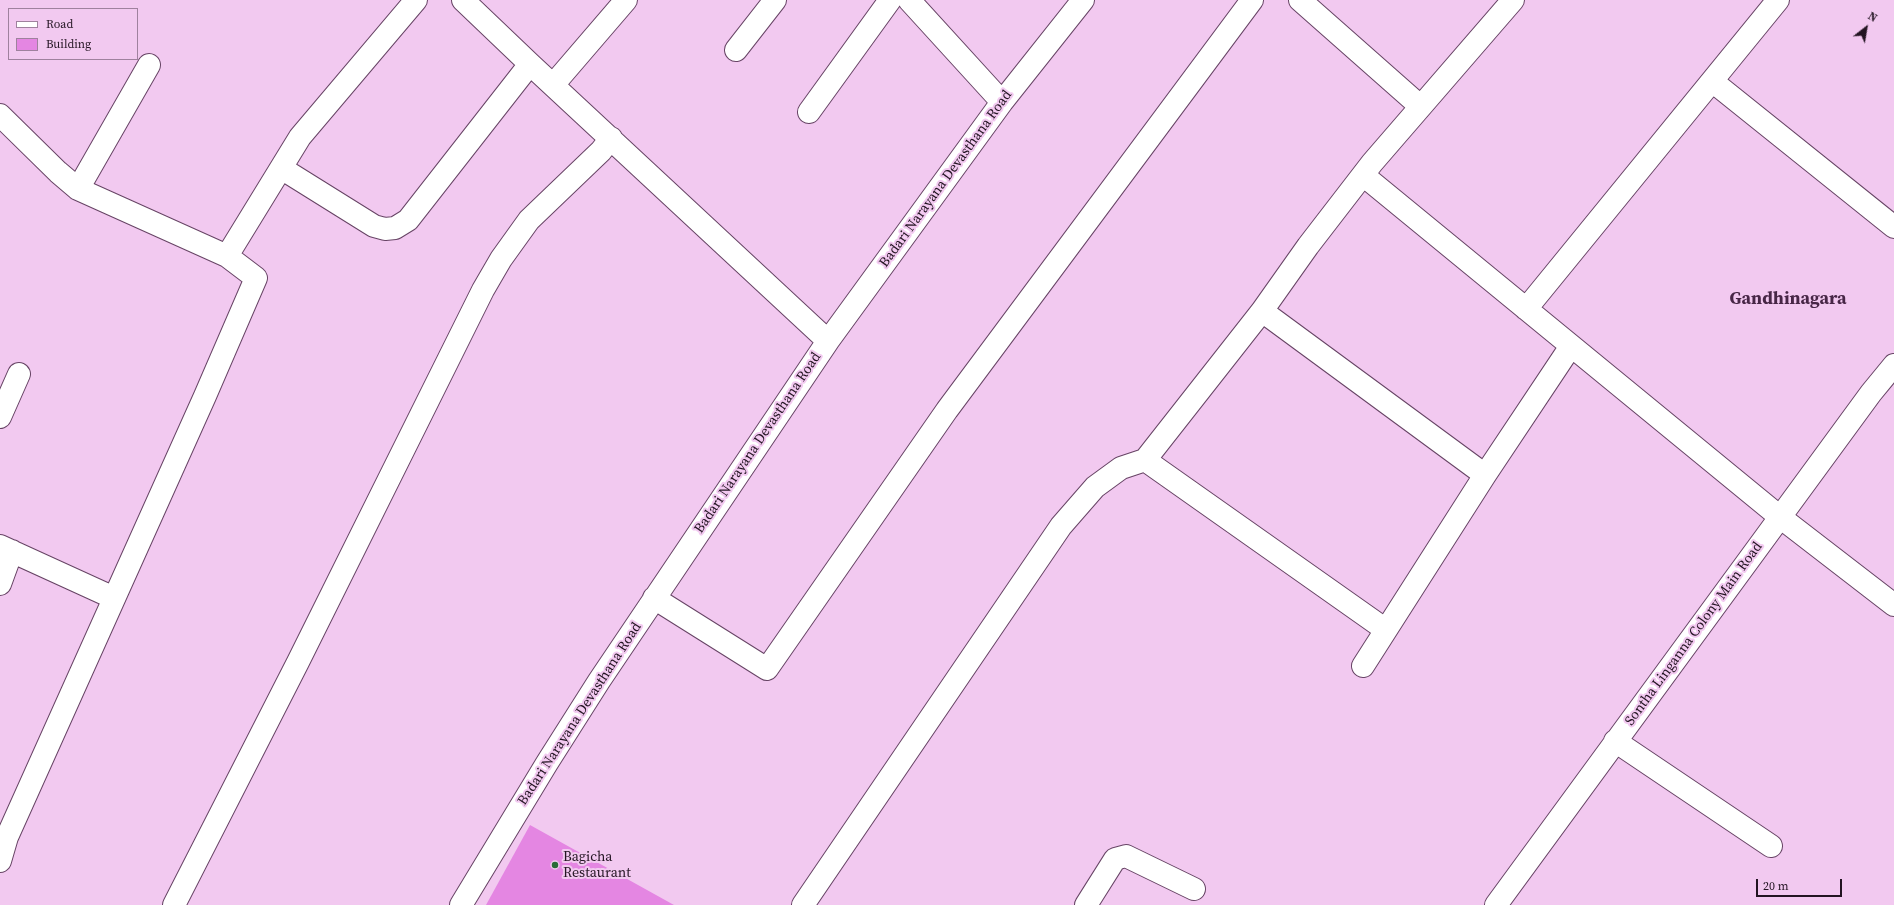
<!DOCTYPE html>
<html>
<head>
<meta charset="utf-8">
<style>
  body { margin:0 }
  #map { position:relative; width:1894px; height:905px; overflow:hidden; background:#f2c9f0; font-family:"Source Serif 4",serif }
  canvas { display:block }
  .legend { position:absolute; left:8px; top:8px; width:130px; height:52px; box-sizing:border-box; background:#f2c9f0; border:1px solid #9f819e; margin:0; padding:5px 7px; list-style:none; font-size:12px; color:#231422 }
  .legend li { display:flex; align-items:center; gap:8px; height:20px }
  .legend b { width:20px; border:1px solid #9f819e }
  .north { position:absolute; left:1846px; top:8px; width:40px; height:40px; -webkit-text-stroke:3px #f2c9f0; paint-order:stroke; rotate:31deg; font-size:11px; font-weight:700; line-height:16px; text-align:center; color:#231422 }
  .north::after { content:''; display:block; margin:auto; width:14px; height:18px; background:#231422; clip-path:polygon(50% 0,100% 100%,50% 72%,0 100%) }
  .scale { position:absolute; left:1756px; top:879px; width:86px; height:18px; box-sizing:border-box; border:2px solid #231422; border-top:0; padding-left:5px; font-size:12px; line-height:14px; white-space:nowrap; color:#231422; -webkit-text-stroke:3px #f2c9f0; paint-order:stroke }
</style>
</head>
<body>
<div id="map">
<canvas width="1894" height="905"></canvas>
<ul class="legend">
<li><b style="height:5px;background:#fff"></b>Road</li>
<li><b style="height:11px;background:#e486e2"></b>Building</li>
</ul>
<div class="north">N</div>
<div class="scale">20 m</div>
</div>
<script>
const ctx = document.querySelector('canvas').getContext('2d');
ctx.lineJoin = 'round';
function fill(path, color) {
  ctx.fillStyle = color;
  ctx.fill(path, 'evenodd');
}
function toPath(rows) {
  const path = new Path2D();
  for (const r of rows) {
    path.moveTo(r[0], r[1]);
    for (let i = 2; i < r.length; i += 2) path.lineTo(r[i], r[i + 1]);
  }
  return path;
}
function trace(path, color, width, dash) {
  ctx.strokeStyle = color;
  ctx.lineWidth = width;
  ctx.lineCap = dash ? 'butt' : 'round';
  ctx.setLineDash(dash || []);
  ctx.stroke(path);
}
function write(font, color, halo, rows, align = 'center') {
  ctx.font = font + ' "Source Serif 4",serif';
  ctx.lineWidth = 4;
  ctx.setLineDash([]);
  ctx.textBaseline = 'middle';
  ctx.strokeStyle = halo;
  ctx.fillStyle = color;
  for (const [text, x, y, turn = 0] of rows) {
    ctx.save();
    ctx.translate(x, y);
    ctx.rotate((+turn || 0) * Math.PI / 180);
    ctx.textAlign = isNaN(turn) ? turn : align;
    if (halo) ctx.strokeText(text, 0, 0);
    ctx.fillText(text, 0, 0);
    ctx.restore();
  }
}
fill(toPath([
  [530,825,674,905,486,905]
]), '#e486e2');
const street = toPath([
  [463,0,530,64,828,341],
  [909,0,1002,102],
  [1300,0,1420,106],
  [736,50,775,0],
  [1712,81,1894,227],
  [553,85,626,0],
  [809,112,890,0],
  [0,115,58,172,78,189,227,256],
  [281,168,374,226,385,229,395,228,408,220,530,64],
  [1363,175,1780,517,1894,605],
  [78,189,149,65],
  [1526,309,1778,0],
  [1262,311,1485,475],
  [0,417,19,374],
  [1145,460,1386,630],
  [0,546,114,598],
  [0,584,12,551],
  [654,598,767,669,947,410,1252,0],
  [1363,666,1485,475,1571,346],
  [1615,741,1771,846],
  [0,861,7,837,205,396,256,278,227,256,300,137,416,0],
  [174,905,298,662,483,290,501,259,529,220,601,151,611,138],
  [461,905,547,763,599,681,828,341,1002,102,1083,0],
  [803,905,1061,526,1095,487,1121,468,1145,460,1262,311,1308,246,1372,163,1513,0],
  [1086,905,1115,859,1126,856,1194,889],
  [1496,905,1871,393,1894,365]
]);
trace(street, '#674465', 24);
trace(street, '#fff', 22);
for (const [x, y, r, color] of [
  [555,865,4,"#296c38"]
]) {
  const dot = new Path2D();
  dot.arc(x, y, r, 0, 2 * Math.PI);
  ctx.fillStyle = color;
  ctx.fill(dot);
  trace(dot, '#f2c9f0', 1.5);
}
write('14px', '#231422', '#f2c9f0', [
  ["Badari Narayana Devasthana Road",946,179,-54],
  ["Badari Narayana Devasthana Road",758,443,-56],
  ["Sontha Linganna Colony Main Road",1694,634,-54],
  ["Badari Narayana Devasthana Road",580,714,-57]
]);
write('14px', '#231422', '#f2c9f0', [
  ["Bagicha",563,857],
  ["Restaurant",563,873]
], 'left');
write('bold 18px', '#472646', '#f2c9f0', [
  ["Gandhinagara",1788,299]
]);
</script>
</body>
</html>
